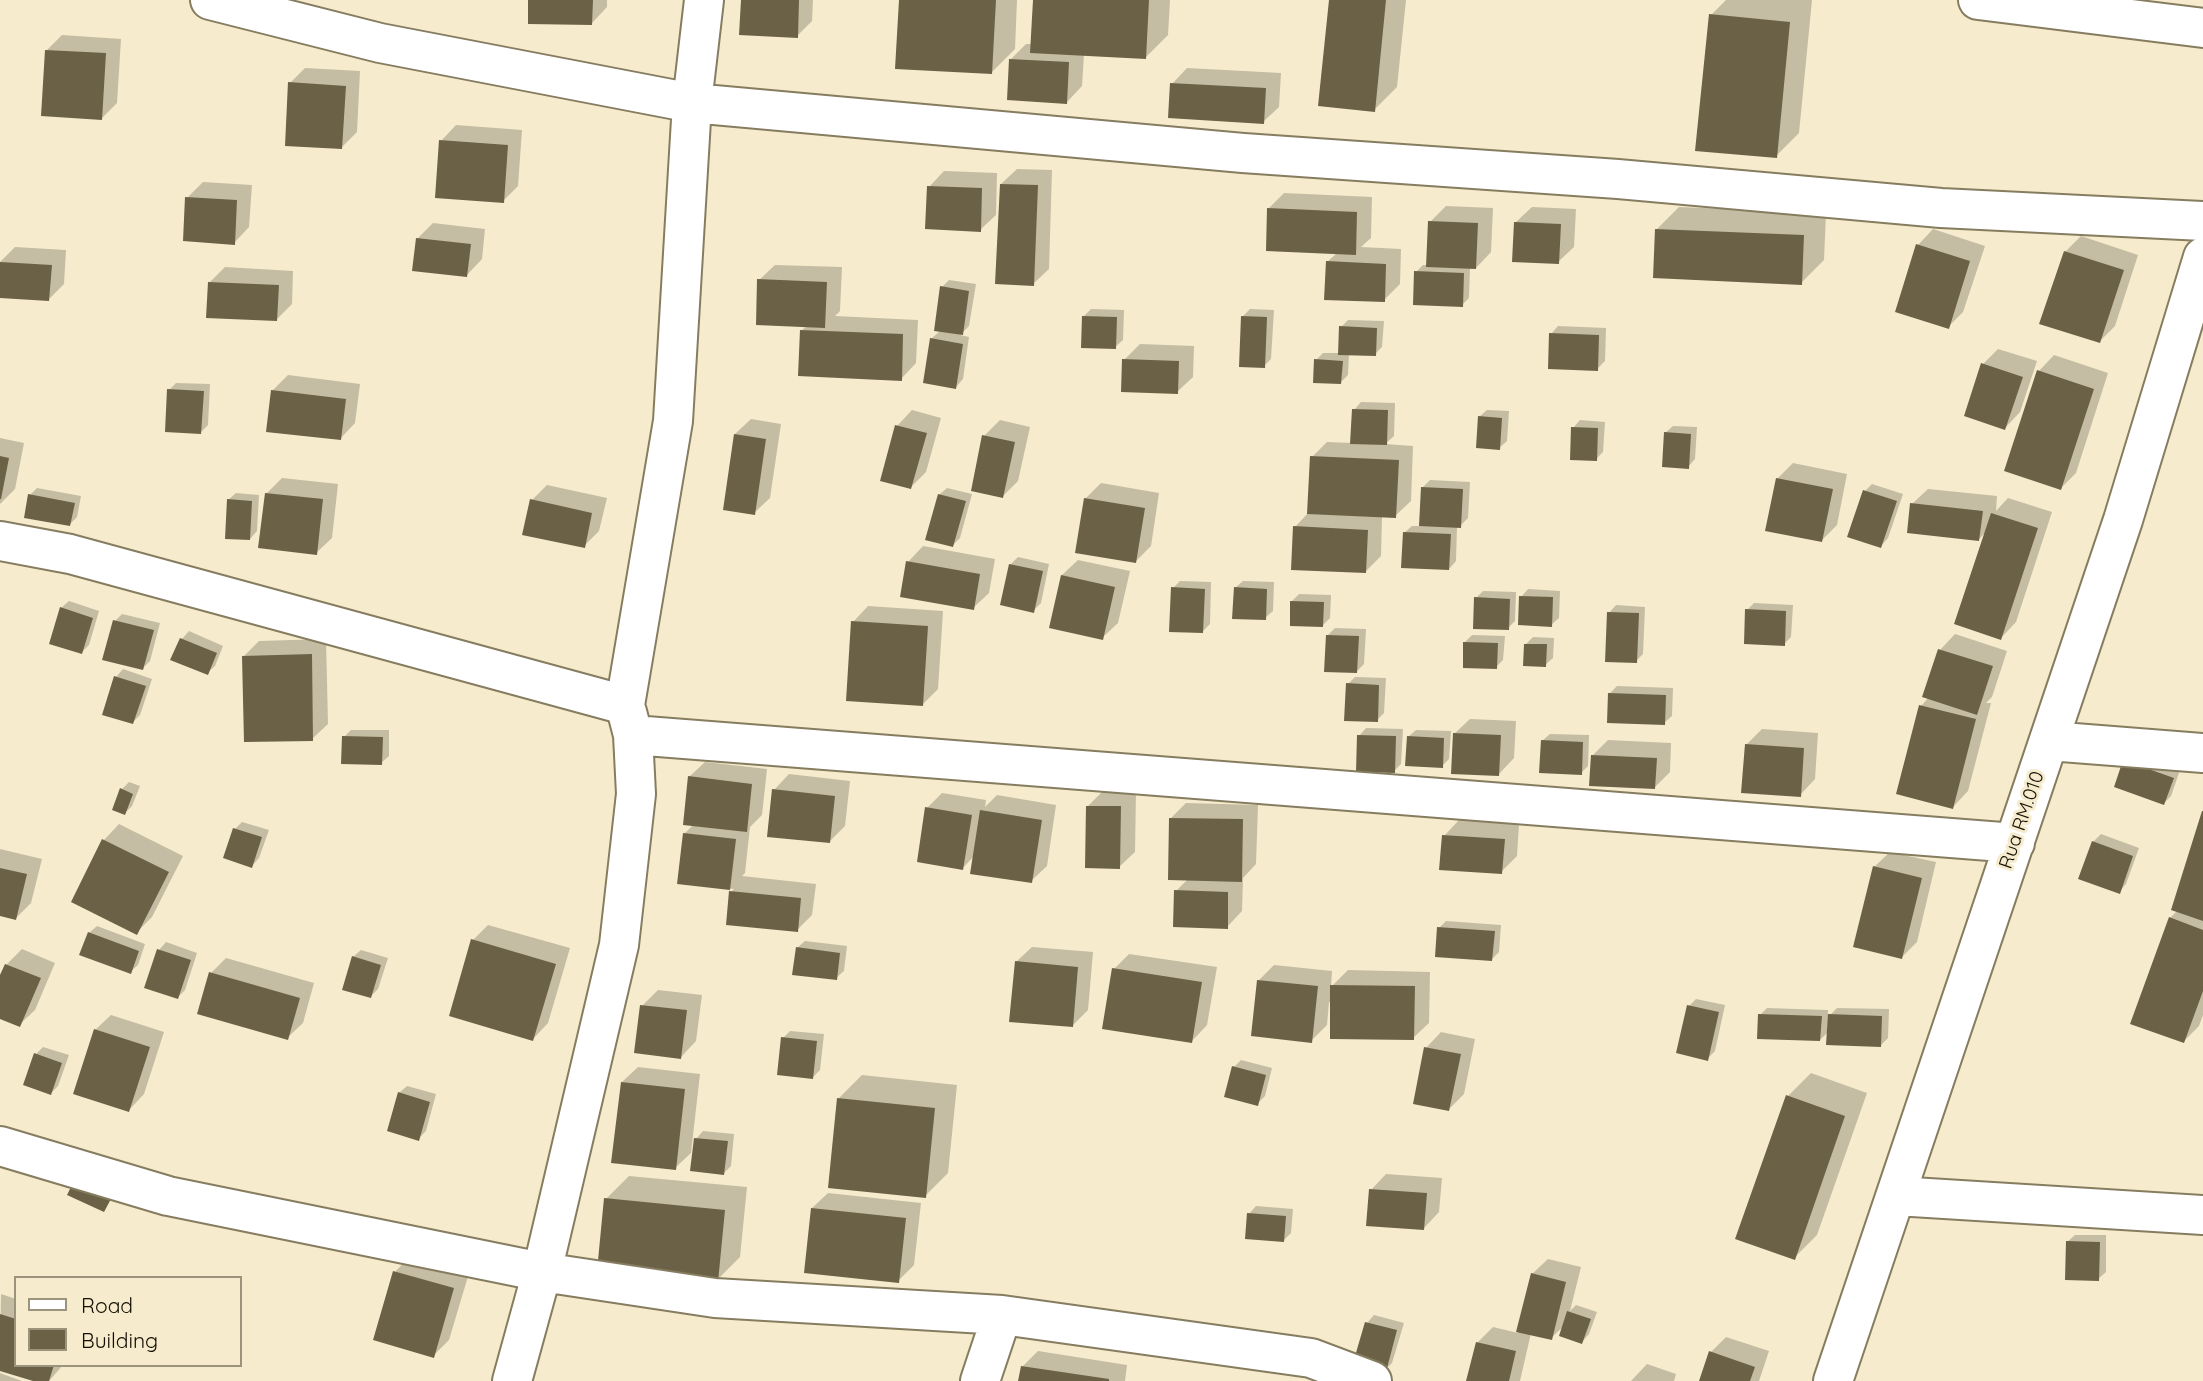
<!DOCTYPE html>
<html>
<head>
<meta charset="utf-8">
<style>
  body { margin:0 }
  #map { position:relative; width:2203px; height:1381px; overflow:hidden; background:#f6ebcc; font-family:Quicksand,sans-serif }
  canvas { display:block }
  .legend { position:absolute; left:14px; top:1276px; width:228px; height:91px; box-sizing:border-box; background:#f6ebcc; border:2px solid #9b937c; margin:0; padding:9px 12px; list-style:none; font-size:21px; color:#130f05 }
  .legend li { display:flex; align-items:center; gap:14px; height:35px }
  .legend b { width:35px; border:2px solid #9b937c }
</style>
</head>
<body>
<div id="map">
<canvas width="2203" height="1381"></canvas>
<ul class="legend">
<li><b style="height:9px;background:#fff"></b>Road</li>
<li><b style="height:19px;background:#6b6146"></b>Building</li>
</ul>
</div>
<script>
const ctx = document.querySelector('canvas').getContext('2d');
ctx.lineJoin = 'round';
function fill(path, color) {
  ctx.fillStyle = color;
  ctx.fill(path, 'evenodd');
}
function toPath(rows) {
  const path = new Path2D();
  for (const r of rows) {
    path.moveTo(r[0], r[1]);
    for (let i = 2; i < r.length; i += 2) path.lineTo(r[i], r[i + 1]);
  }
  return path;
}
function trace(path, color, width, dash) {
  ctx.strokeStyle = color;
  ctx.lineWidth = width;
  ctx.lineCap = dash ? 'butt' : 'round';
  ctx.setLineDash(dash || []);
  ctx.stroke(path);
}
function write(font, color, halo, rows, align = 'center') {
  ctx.font = font + ' Quicksand,sans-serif';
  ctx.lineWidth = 6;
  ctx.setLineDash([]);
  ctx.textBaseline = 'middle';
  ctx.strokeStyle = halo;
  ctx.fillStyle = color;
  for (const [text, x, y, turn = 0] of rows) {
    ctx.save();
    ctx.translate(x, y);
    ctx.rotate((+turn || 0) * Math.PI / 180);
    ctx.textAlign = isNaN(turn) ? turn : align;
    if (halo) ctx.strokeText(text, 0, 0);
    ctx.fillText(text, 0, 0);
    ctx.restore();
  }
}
fill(toPath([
  [530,0,607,0,607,7,592,23],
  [743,0,813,0,812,21,797,36],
  [901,0,1017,0,1015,49,992,72],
  [1034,0,1170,0,1168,35,1145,58,1084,54,1082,86,1067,102,1010,60,1026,44,1032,44],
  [1331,0,1406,0,1397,87,1374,110],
  [1726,0,1812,0,1799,133,1776,156,1711,15],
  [62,35,121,39,117,103,102,118,46,51],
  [305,68,360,71,357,132,341,148,290,83],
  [1187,68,1281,73,1279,107,1263,122,1172,84],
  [456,125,522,130,518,186,503,201,441,141],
  [1017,169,1052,170,1049,269,1033,284,1001,184],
  [944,171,997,173,996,215,980,230,929,187],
  [203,182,252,185,249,227,234,243,187,198],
  [1284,193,1372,197,1371,238,1361,247,1401,249,1400,284,1384,300,1327,262,1337,253,1269,208],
  [1446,206,1493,208,1491,252,1476,268,1470,267,1469,298,1462,305,1416,272,1423,265,1428,265,1430,222],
  [1532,207,1576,209,1574,247,1558,262,1516,222],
  [1679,207,1826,213,1824,260,1801,283,1656,230],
  [433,223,485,229,482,259,467,275,417,239],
  [1933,229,1985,246,1963,312,1948,327,1918,245],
  [2081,236,2138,255,2115,326,2100,341,2065,252],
  [15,247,66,250,64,284,49,299,0,297,0,262],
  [775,265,842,267,840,311,835,316,918,320,916,363,901,379,802,330,807,326,759,280],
  [225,267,293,271,292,304,277,319,209,283],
  [949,280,976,284,969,326,960,335,969,337,963,379,956,387,931,339,941,330,942,287],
  [1091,309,1124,310,1123,340,1115,347,1084,316],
  [1250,309,1274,310,1271,359,1264,366,1243,316],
  [1348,320,1384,321,1382,347,1375,354,1349,353,1348,375,1341,382,1316,360,1323,353,1339,353,1341,327],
  [1558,326,1606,328,1605,361,1597,369,1551,334],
  [1140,344,1194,346,1193,377,1177,392,1124,360],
  [1998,349,2037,361,2020,412,2005,428,1983,364],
  [2054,355,2108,373,2076,473,2061,488,2039,371],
  [288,375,360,384,355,423,340,439,272,391],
  [176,383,210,384,208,425,200,433,169,390],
  [1361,402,1395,403,1394,436,1385,444,1413,446,1411,501,1395,516,1382,516,1381,556,1366,571,1295,527,1309,512,1312,457,1327,442,1352,443,1354,410],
  [912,410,941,418,926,472,911,487,897,426],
  [1487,410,1509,411,1507,441,1499,448,1479,417],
  [751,419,781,424,770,498,754,513,735,434],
  [1000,420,1030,427,1018,481,1003,496,984,436],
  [1580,420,1605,422,1603,452,1596,459,1573,428],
  [1673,426,1697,427,1695,459,1688,467,1665,433],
  [0,438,24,443,15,489,0,504],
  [1793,463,1847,474,1837,525,1822,540,1777,479],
  [282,478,338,484,332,538,316,553,267,493],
  [1430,480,1470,482,1468,518,1460,526,1457,526,1456,561,1449,569,1404,533,1412,526,1421,526,1423,487],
  [1101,483,1159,493,1151,546,1136,561,1085,499],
  [1872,484,1903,494,1888,538,1881,546,1865,491],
  [547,485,607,498,599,531,584,546,532,500],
  [37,488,81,496,77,517,70,524,30,495],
  [947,488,972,494,960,538,953,545,939,495],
  [1928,489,1997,496,1996,511,2008,498,2052,512,2016,622,2001,638,1987,531,1979,539,1912,504],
  [236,493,259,495,257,531,250,539,228,500],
  [923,546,995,559,989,593,973,608,908,562],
  [1018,557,1049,564,1041,603,1033,611,1010,565],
  [1078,560,1130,571,1118,623,1102,638,1062,575],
  [1180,581,1211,582,1210,624,1203,631,1173,588],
  [1243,581,1274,582,1273,611,1265,618,1235,588],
  [1528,589,1560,591,1559,618,1551,625,1521,597],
  [1483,591,1516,592,1515,621,1508,628,1476,598],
  [1299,594,1331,595,1330,618,1322,626,1292,601],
  [69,601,99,611,89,645,82,652,61,608],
  [1754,603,1793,605,1791,637,1784,644,1747,610],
  [1616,605,1645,607,1643,654,1636,661,1609,613],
  [868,606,943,611,938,689,923,704,853,622],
  [122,614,160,623,150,661,143,668,115,621],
  [1335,628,1366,629,1364,664,1357,671,1327,636],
  [189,631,223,646,215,666,207,673,173,659,182,639],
  [1955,634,2007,651,1992,697,1986,703,1991,703,1968,791,1953,807,1921,706,1929,697,1940,650],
  [1472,635,1505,636,1503,660,1496,667,1465,642],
  [1533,637,1554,638,1553,658,1545,665,1526,644],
  [326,639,328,724,312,739,244,656,259,641],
  [123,669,152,679,140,715,133,722,116,677],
  [1355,677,1386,678,1384,713,1377,720,1348,684],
  [1617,686,1673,688,1672,716,1664,723,1610,693],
  [1470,719,1516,721,1514,758,1499,774,1454,734],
  [1366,728,1403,729,1401,764,1394,771,1359,736],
  [1762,729,1818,733,1815,779,1800,795,1746,745],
  [351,730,389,730,389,756,381,763,344,737],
  [1416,730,1451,731,1449,759,1442,766,1408,737],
  [1550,734,1589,735,1588,766,1581,773,1542,741],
  [1608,740,1671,743,1670,772,1655,787,1592,756],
  [2125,761,2180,770,2171,796,2164,803],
  [705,762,767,769,762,815,750,827,745,873,742,876,816,884,812,915,797,930,731,892,734,889,679,883,684,834,694,824,689,777],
  [789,774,850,781,845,826,829,842,774,790],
  [129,782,140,786,132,806,125,813,122,789],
  [1103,791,1136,791,1135,852,1119,867,1087,807],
  [942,793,986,800,985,807,997,795,1056,805,1047,866,1031,881,974,856,963,868,927,808],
  [1186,803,1258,805,1256,864,1243,878,1242,911,1227,927,1176,891,1188,879,1170,819],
  [2203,815,2203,1015,2199,1026,2184,1041,2170,918,2178,910],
  [1459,820,1519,824,1517,856,1501,872,1444,836],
  [242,822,269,830,259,858,252,866,235,829],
  [119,824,183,856,152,917,136,933,73,901,104,840],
  [2101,834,2139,848,2126,884,2119,892,2093,842],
  [0,849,42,859,31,903,16,918,0,914],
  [1890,852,1936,862,1917,942,1901,958,1874,867],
  [1446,921,1501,925,1499,952,1491,960,1439,928],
  [488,925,570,948,548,1023,533,1039,473,940],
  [97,926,145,944,138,965,130,972,89,933],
  [805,941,847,946,844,971,836,978,797,948],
  [166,942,197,953,185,990,178,997,159,950],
  [1032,947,1093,952,1088,1010,1073,1025,1016,962],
  [22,949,55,963,35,1010,19,1025,0,1017,0,980,7,964],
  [361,950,388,958,378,989,371,996,353,957],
  [1129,954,1217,967,1207,1025,1192,1041,1114,969],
  [226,958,314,983,303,1023,287,1038,211,973],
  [1274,965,1332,971,1331,987,1348,970,1430,972,1429,1023,1413,1038,1329,1002,1327,1025,1311,1041,1259,980],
  [658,990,702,995,696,1041,681,1057,642,1006],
  [1696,999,1725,1005,1715,1051,1707,1059,1689,1006],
  [1767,1008,1828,1010,1828,1017,1837,1008,1889,1009,1888,1038,1881,1045,1829,1031,1820,1040,1760,1015],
  [111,1015,164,1032,144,1094,129,1110,95,1030],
  [790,1031,824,1034,820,1070,813,1077,783,1038],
  [1441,1032,1475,1039,1464,1094,1449,1109,1426,1048],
  [43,1047,69,1055,58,1086,51,1093,36,1054],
  [1241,1060,1272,1068,1265,1096,1257,1104,1234,1067],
  [638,1067,700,1074,691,1153,675,1168,622,1082],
  [1811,1073,1867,1093,1817,1235,1794,1258,1788,1096],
  [862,1075,957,1085,948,1173,925,1196,839,1098],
  [407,1086,436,1094,426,1131,418,1139,399,1093],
  [703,1131,734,1134,731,1166,723,1174,696,1139],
  [1386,1174,1442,1178,1439,1212,1424,1228,1371,1190],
  [629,1176,747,1187,740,1257,717,1280,606,1199],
  [828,1193,921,1203,914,1265,898,1281,812,1208],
  [1256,1206,1293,1209,1291,1233,1284,1240,1249,1214],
  [2075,1235,2106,1235,2106,1272,2098,1279,2067,1242],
  [410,1256,469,1273,449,1340,433,1356,395,1272],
  [1548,1259,1581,1267,1570,1311,1576,1305,1597,1312,1589,1334,1582,1342,1564,1326,1551,1338,1531,1333,1520,1381,1468,1381,1477,1343,1493,1327,1518,1333,1532,1274],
  [1,1294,16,1299,16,1365,63,1365,49,1381,39,1381,0,1369],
  [1374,1315,1404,1323,1392,1363,1385,1370,1367,1323],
  [1726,1337,1769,1351,1759,1381,1701,1381,1711,1352],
  [1038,1351,1127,1365,1125,1381,1020,1381,1022,1367],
  [1647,1364,1676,1374,1674,1381,1631,1381],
  [0,1373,22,1381,0,1381]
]), '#0003');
fill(toPath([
  [528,0,593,0,592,25,528,24],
  [741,0,799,0,798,38,739,35],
  [899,0,996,0,992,74,895,69],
  [1033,0,1149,0,1146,59,1030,53],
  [1329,0,1386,0,1375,112,1318,106],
  [1709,14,1790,22,1777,158,1695,151],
  [45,50,106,53,102,120,41,116],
  [1009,59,1069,62,1067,104,1007,100],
  [288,82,346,86,342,149,285,146],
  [1170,83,1266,88,1264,124,1168,118],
  [439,140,508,145,504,203,435,198],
  [1000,184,1038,185,1034,286,995,284],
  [927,186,982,188,981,232,925,229],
  [185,197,237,200,235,245,183,241],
  [1267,208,1357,212,1356,255,1266,251],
  [1428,221,1478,223,1476,269,1426,267],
  [1514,222,1561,224,1559,264,1512,262],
  [1655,229,1804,235,1802,285,1653,278],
  [416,238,471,244,467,277,412,271],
  [1916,244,1970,261,1949,329,1895,312],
  [2064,251,2124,270,2100,343,2039,324],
  [1326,261,1386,264,1385,302,1324,300],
  [0,262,52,265,49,301,0,298],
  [1414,271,1464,273,1463,307,1413,305],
  [757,279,827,282,825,328,756,325],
  [208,282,279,285,277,321,206,318],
  [940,286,969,291,963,335,934,331],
  [1082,316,1117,317,1116,349,1081,348],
  [1241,316,1267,317,1265,368,1239,367],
  [1339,326,1377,328,1376,356,1338,355],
  [800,330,903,334,902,381,798,376],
  [1549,333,1599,335,1598,371,1548,369],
  [930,338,963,344,956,389,923,383],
  [1122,359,1179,361,1178,394,1121,392],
  [1314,359,1343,361,1341,384,1313,383],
  [1981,363,2023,377,2005,430,1964,416],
  [2037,370,2094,389,2061,490,2004,471],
  [167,389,204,391,201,434,165,432],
  [271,390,346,399,341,440,266,432],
  [1352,409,1388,410,1387,445,1350,444],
  [1478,416,1502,418,1500,450,1476,448],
  [895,425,927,433,911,489,880,481],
  [1571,427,1598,428,1597,461,1570,460],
  [1664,432,1691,434,1689,469,1662,467],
  [734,434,766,439,755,515,723,510],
  [982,435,1015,442,1003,498,971,491],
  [0,456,9,458,1,499,0,499],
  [1310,456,1399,460,1396,518,1307,514],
  [1776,478,1833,489,1822,542,1765,531],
  [1421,487,1463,489,1461,528,1419,526],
  [1863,490,1897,501,1881,548,1847,537],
  [265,493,323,499,317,555,258,548],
  [28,494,75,503,70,526,24,518],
  [938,494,966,501,953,547,925,540],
  [1084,498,1145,508,1136,563,1075,553],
  [227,499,252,501,250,540,225,539],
  [530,499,592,513,585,548,522,535],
  [1910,503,1983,511,1979,541,1907,533],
  [1991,513,2038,528,2001,640,1954,624],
  [1293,526,1368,530,1366,573,1291,570],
  [1403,532,1451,534,1449,570,1401,568],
  [906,561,980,574,974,610,900,597],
  [1009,564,1043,571,1034,613,1000,605],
  [1061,575,1115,587,1103,640,1049,628],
  [1171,587,1205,589,1203,633,1169,632],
  [1234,587,1267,589,1266,620,1232,619],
  [1519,596,1553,597,1552,627,1518,625],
  [1474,597,1510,599,1509,630,1473,629],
  [1290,601,1324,602,1323,627,1290,626],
  [60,607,93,618,82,654,49,644],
  [1745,609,1786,611,1785,646,1744,644],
  [1607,612,1639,613,1637,663,1605,662],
  [113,620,154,630,143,670,102,660],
  [851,621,928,626,923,706,846,701],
  [1326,635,1359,636,1357,673,1324,672],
  [180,638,217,653,208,675,170,660],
  [1463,642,1498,643,1497,669,1463,668],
  [1524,644,1547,644,1546,667,1523,666],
  [1938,649,1993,666,1977,715,1922,697],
  [312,654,313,741,244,742,242,656],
  [114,676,146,686,133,724,102,715],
  [1346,683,1379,685,1378,722,1344,721],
  [1608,693,1666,695,1665,725,1607,723],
  [1919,705,1976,719,1953,809,1896,794],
  [1453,733,1501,735,1499,776,1451,774],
  [1357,735,1396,736,1395,773,1356,772],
  [342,736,383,737,382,765,341,764],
  [1407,736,1444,738,1443,768,1405,766],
  [1541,740,1583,742,1582,775,1539,773],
  [1745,744,1804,748,1801,797,1741,793],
  [1591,755,1657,758,1655,789,1589,786],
  [2123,760,2174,778,2164,805,2114,787],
  [688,776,752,784,747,832,683,825],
  [120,788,133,794,125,815,112,810],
  [772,789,835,796,830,843,767,837],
  [1086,806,1121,806,1120,869,1085,868],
  [925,807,972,815,963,870,917,862],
  [980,810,1042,820,1032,883,970,874],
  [2202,811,2203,811,2203,921,2171,910],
  [1169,818,1243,819,1242,882,1168,880],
  [233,828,262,837,252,868,223,858],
  [683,833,736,839,730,890,677,884],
  [1442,835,1505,839,1502,874,1439,870],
  [102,839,169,872,137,935,71,902],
  [2092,841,2133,856,2120,894,2078,879],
  [1873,866,1922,878,1902,959,1853,947],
  [0,868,27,874,16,920,0,916],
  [1174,890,1228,892,1228,929,1173,927],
  [729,891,801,898,798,932,726,925],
  [2169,917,2203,930,2203,991,2184,1043,2130,1024],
  [1437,927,1495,931,1492,961,1435,957],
  [88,932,139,951,131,974,79,955],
  [471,939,556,964,533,1041,449,1016],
  [796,947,840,953,837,980,792,975],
  [157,949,191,960,178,999,144,988],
  [352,956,381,965,371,998,342,990],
  [1015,961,1078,967,1073,1027,1009,1022],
  [5,964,41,978,20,1027,0,1019,0,975],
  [1112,968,1202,982,1192,1043,1102,1029],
  [209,972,300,998,288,1040,197,1014],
  [1257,980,1318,986,1312,1043,1251,1036],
  [1330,985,1415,986,1414,1040,1330,1039],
  [640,1005,687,1010,681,1059,634,1053],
  [1687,1005,1719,1012,1708,1061,1676,1053],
  [1758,1014,1822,1016,1820,1041,1757,1039],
  [1828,1014,1882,1016,1881,1047,1826,1045],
  [94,1029,150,1047,129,1112,73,1094],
  [781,1037,817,1041,813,1079,777,1075],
  [1424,1047,1461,1054,1449,1111,1413,1104],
  [34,1053,62,1063,51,1095,23,1085],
  [1232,1066,1266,1075,1258,1106,1224,1097],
  [621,1082,685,1089,676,1170,611,1163],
  [398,1092,430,1102,419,1141,387,1131],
  [1786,1095,1845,1116,1795,1260,1735,1239],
  [837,1098,935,1108,926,1198,828,1188],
  [694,1138,728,1141,724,1175,690,1171],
  [75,1179,112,1197,104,1212,67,1195],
  [1369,1189,1427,1193,1424,1230,1366,1226],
  [604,1198,725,1210,718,1282,597,1271],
  [811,1208,906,1218,899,1283,804,1273],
  [1247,1213,1286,1216,1284,1242,1245,1239],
  [2066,1241,2100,1242,2099,1281,2065,1280],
  [393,1271,454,1288,434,1358,373,1340],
  [1531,1273,1566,1282,1552,1340,1516,1332],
  [1567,1311,1591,1319,1582,1344,1559,1336],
  [0,1314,16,1319,16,1365,54,1365,49,1381,33,1381,0,1371],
  [1365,1322,1397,1330,1386,1372,1353,1363],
  [1476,1342,1516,1351,1509,1381,1466,1381],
  [1709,1351,1755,1367,1750,1381,1699,1381],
  [1021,1366,1109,1379,1109,1381,1018,1381]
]), '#6b6146');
const street = toPath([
  [210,0,380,43,692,103,704,0],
  [1978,0,2203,28],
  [0,541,70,554,625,705,673,421,692,103,1243,153,1618,179,1941,208,2203,221],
  [633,735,2015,843],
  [2049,741,2203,753],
  [0,1146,168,1196,542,1272,715,1298,1002,1315,1311,1358,1372,1381],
  [1896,1196,2203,1215],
  [512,1381,542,1272,619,945,636,794,633,735,627,712],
  [980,1381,1002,1315],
  [1833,1381,2123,520,2203,257]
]);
trace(street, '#867c60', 42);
trace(street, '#fff', 38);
write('19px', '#130f05', '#f6ebcc', [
  ["Rua RM.010",2022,820,-71]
]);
</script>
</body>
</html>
